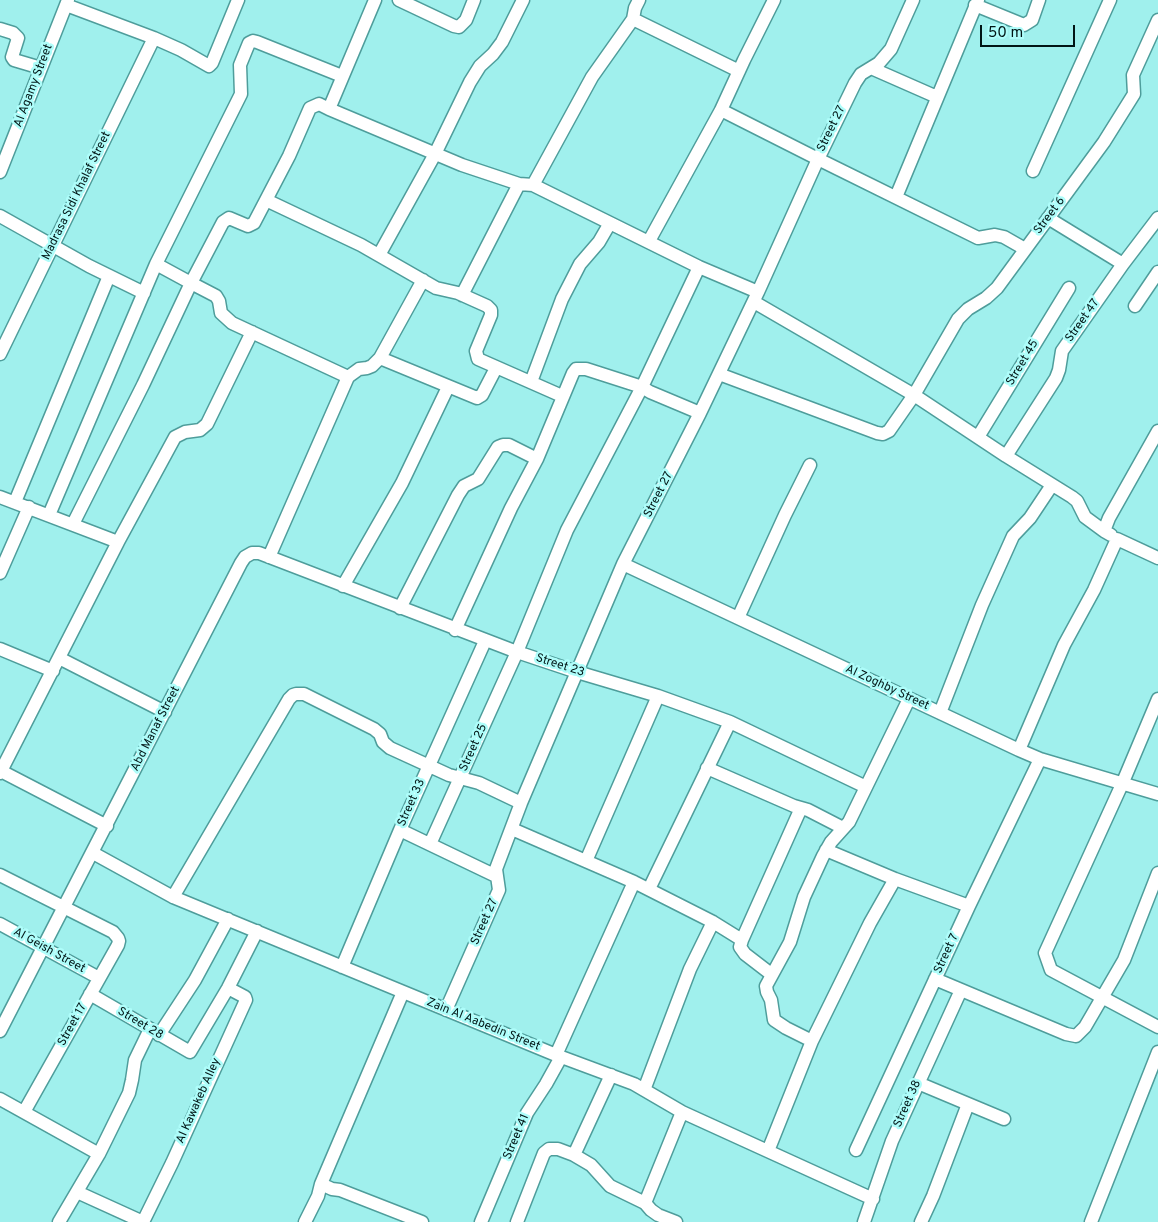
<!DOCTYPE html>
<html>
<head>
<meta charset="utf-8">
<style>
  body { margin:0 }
  #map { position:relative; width:1158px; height:1222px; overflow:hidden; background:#a0f0ed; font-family:Overpass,sans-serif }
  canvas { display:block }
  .scale { position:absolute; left:980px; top:25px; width:95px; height:22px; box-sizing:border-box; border:2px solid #001515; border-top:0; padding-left:6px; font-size:15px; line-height:18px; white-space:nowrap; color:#001515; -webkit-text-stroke:4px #aefdfa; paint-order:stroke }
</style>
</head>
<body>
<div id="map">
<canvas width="1158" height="1222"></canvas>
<div class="scale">50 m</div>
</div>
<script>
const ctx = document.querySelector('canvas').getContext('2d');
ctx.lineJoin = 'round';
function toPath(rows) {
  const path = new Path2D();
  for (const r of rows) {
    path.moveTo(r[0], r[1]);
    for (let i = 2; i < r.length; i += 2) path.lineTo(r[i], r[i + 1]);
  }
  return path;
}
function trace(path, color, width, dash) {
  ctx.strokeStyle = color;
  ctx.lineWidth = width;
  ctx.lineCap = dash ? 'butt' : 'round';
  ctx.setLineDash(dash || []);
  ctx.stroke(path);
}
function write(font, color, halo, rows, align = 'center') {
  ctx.font = font + ' Overpass,sans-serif';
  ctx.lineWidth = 5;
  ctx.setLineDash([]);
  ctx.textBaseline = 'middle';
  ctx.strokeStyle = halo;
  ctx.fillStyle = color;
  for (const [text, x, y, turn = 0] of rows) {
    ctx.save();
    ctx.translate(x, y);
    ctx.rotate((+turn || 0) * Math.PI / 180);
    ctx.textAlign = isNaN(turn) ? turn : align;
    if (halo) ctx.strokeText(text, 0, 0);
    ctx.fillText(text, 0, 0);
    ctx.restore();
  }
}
const minor = toPath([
  [375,0,329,109,462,165,519,184,533,185,699,267,758,292],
  [399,0,454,26,459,27,466,20,474,0],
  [774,0,744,60,721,110,818,159,978,238,995,235,1004,237,1025,249],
  [66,5,154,38,181,50,209,66,212,63,238,0],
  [975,5,1024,25,1032,20,1039,0],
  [633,19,739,71],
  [0,29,13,33,18,38,12,57,14,60,41,68],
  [871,68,937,97],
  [1033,171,1110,0],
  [0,172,68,0],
  [533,185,592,77,633,19,635,8,639,0],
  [896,197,978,0],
  [266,200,361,245,436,288,458,293,487,306,491,310,491,315,476,351,478,359,562,396],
  [0,216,89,266,144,293],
  [1048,218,1123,264],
  [649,241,721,110],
  [379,255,435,154,470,82,480,66,493,54,502,42,523,0],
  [156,264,191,283,223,222,229,218,248,226,254,223,289,156,310,108,319,104,329,109],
  [462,295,519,184],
  [754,302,914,395,1006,456,1072,497,1077,501,1085,517,1104,531],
  [1135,306,1158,272],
  [0,354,154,38],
  [380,358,477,398,482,395,496,368],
  [719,374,877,433,883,434,889,431,914,395,958,319,968,309,986,298,997,288,1104,142,1134,94,1133,75,1158,20],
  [531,382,562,299,580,264,599,242,610,223],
  [978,437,1069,288],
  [1006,456,1056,378,1059,370,1062,351,1123,264,1158,218],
  [0,497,118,542],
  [15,502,109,276],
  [49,515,156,264,241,94,240,65,249,43,253,41,257,42,342,76],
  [73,524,143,385,191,283,216,296,219,301,221,313,232,323,348,377],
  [1111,535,1104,531,1109,518,1158,431],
  [269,557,348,377,359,369,367,368,372,366,380,358,423,280],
  [623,564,1019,750,1040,759,1158,794],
  [0,573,29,507],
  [343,586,402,483,448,387],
  [400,608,458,495,464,486,478,479,498,447,503,445,509,445,537,459],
  [738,618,785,515,810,465],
  [455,630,511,508,537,459,573,373,576,369,586,369,642,387,699,267],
  [0,649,53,671],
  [59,658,165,712],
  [1158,699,1123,782,1045,953,1051,970,1158,1027],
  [940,713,982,605,1013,536,1030,518,1052,485],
  [1019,750,1064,645,1094,590,1117,539,1158,558],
  [707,768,794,806,808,810,843,828],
  [1,771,107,826],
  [0,773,118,542,175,437,185,432,200,430,207,424,252,332],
  [512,829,634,882,713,922],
  [400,830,496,876],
  [430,844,517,652,567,530,642,387,650,392,700,413],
  [826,850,895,879,969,906],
  [93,853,173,897,556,1055,634,1084,682,1112,873,1199],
  [586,861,658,696],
  [0,875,113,932,118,938,119,941,118,945,24,1112],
  [649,889,730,722],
  [173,897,289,699,293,695,296,694,304,694,374,729,380,734,383,742,390,748,449,775,479,783,521,803],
  [0,924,99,978],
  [742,940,801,808],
  [342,967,400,830,485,641],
  [935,979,1066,1034,1076,1036,1085,1027,1124,960,1158,873],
  [90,994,190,1052,228,988,257,931],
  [446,1010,499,890,496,869,521,803,623,564,700,413,758,292,818,159,855,83,861,74,879,63,891,49,913,0],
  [0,1031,241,563,245,557,252,553,259,553,517,652,577,672,658,696,730,722,866,787],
  [159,1035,195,980,228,919],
  [812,1041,786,1028,774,1020,771,1000,767,992,766,986,790,942,804,897,823,856,831,842,849,822,909,699],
  [556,1055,634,882],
  [918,1083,1004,1119],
  [644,1090,690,969,713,922,742,940,740,947,745,954,771,974],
  [0,1099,99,1154],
  [856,1150,969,906,1040,759],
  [768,1151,812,1041,870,923,895,879],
  [574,1155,591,1165,610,1186,645,1203,651,1210,658,1215,676,1222],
  [321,1184,403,992],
  [77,1192,143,1222],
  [645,1203,682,1112],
  [59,1222,99,1154,129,1093,132,1080,135,1060,150,1029],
  [143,1222,172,1163,246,1000,245,997,228,988],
  [305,1222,318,1196,321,1184,332,1189,340,1190,422,1222],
  [481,1222,527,1113,546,1084,561,1057],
  [517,1222,544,1153,549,1149,558,1149,574,1155,611,1075],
  [864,1222,892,1141,961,990],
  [921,1222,933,1196,968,1104],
  [1091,1222,1158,1052]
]);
trace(minor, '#4e9d9b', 15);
trace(minor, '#fff', 12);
write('12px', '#001515', '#aefdfa', [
  ["Al Agamy Street",34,86,-69],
  ["Street 27",832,129,-64],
  ["Madrasa Sidi Khalaf Street",77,196,-64],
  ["Street 6",1050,216,-53],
  ["Street 47",1083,321,-55],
  ["Street 45",1023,363,-59],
  ["Street 27",659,495,-63],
  ["Street 23",560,666,18],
  ["Al Zoghby Street",887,688,25],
  ["Abd Manaf Street",156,729,-63],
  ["Street 25",474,748,-66],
  ["Street 33",412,803,-66],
  ["Street 27",485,922,-66],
  ["Al Geish Street",49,951,29],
  ["Street 7",947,954,-65],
  ["Street 28",140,1024,31],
  ["Street 17",73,1025,-61],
  ["Zain Al Aabedin Street",483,1025,22],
  ["Al Kawakeb Alley",199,1101,-66],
  ["Street 38",908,1104,-66],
  ["Street 41",517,1137,-67]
]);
</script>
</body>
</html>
